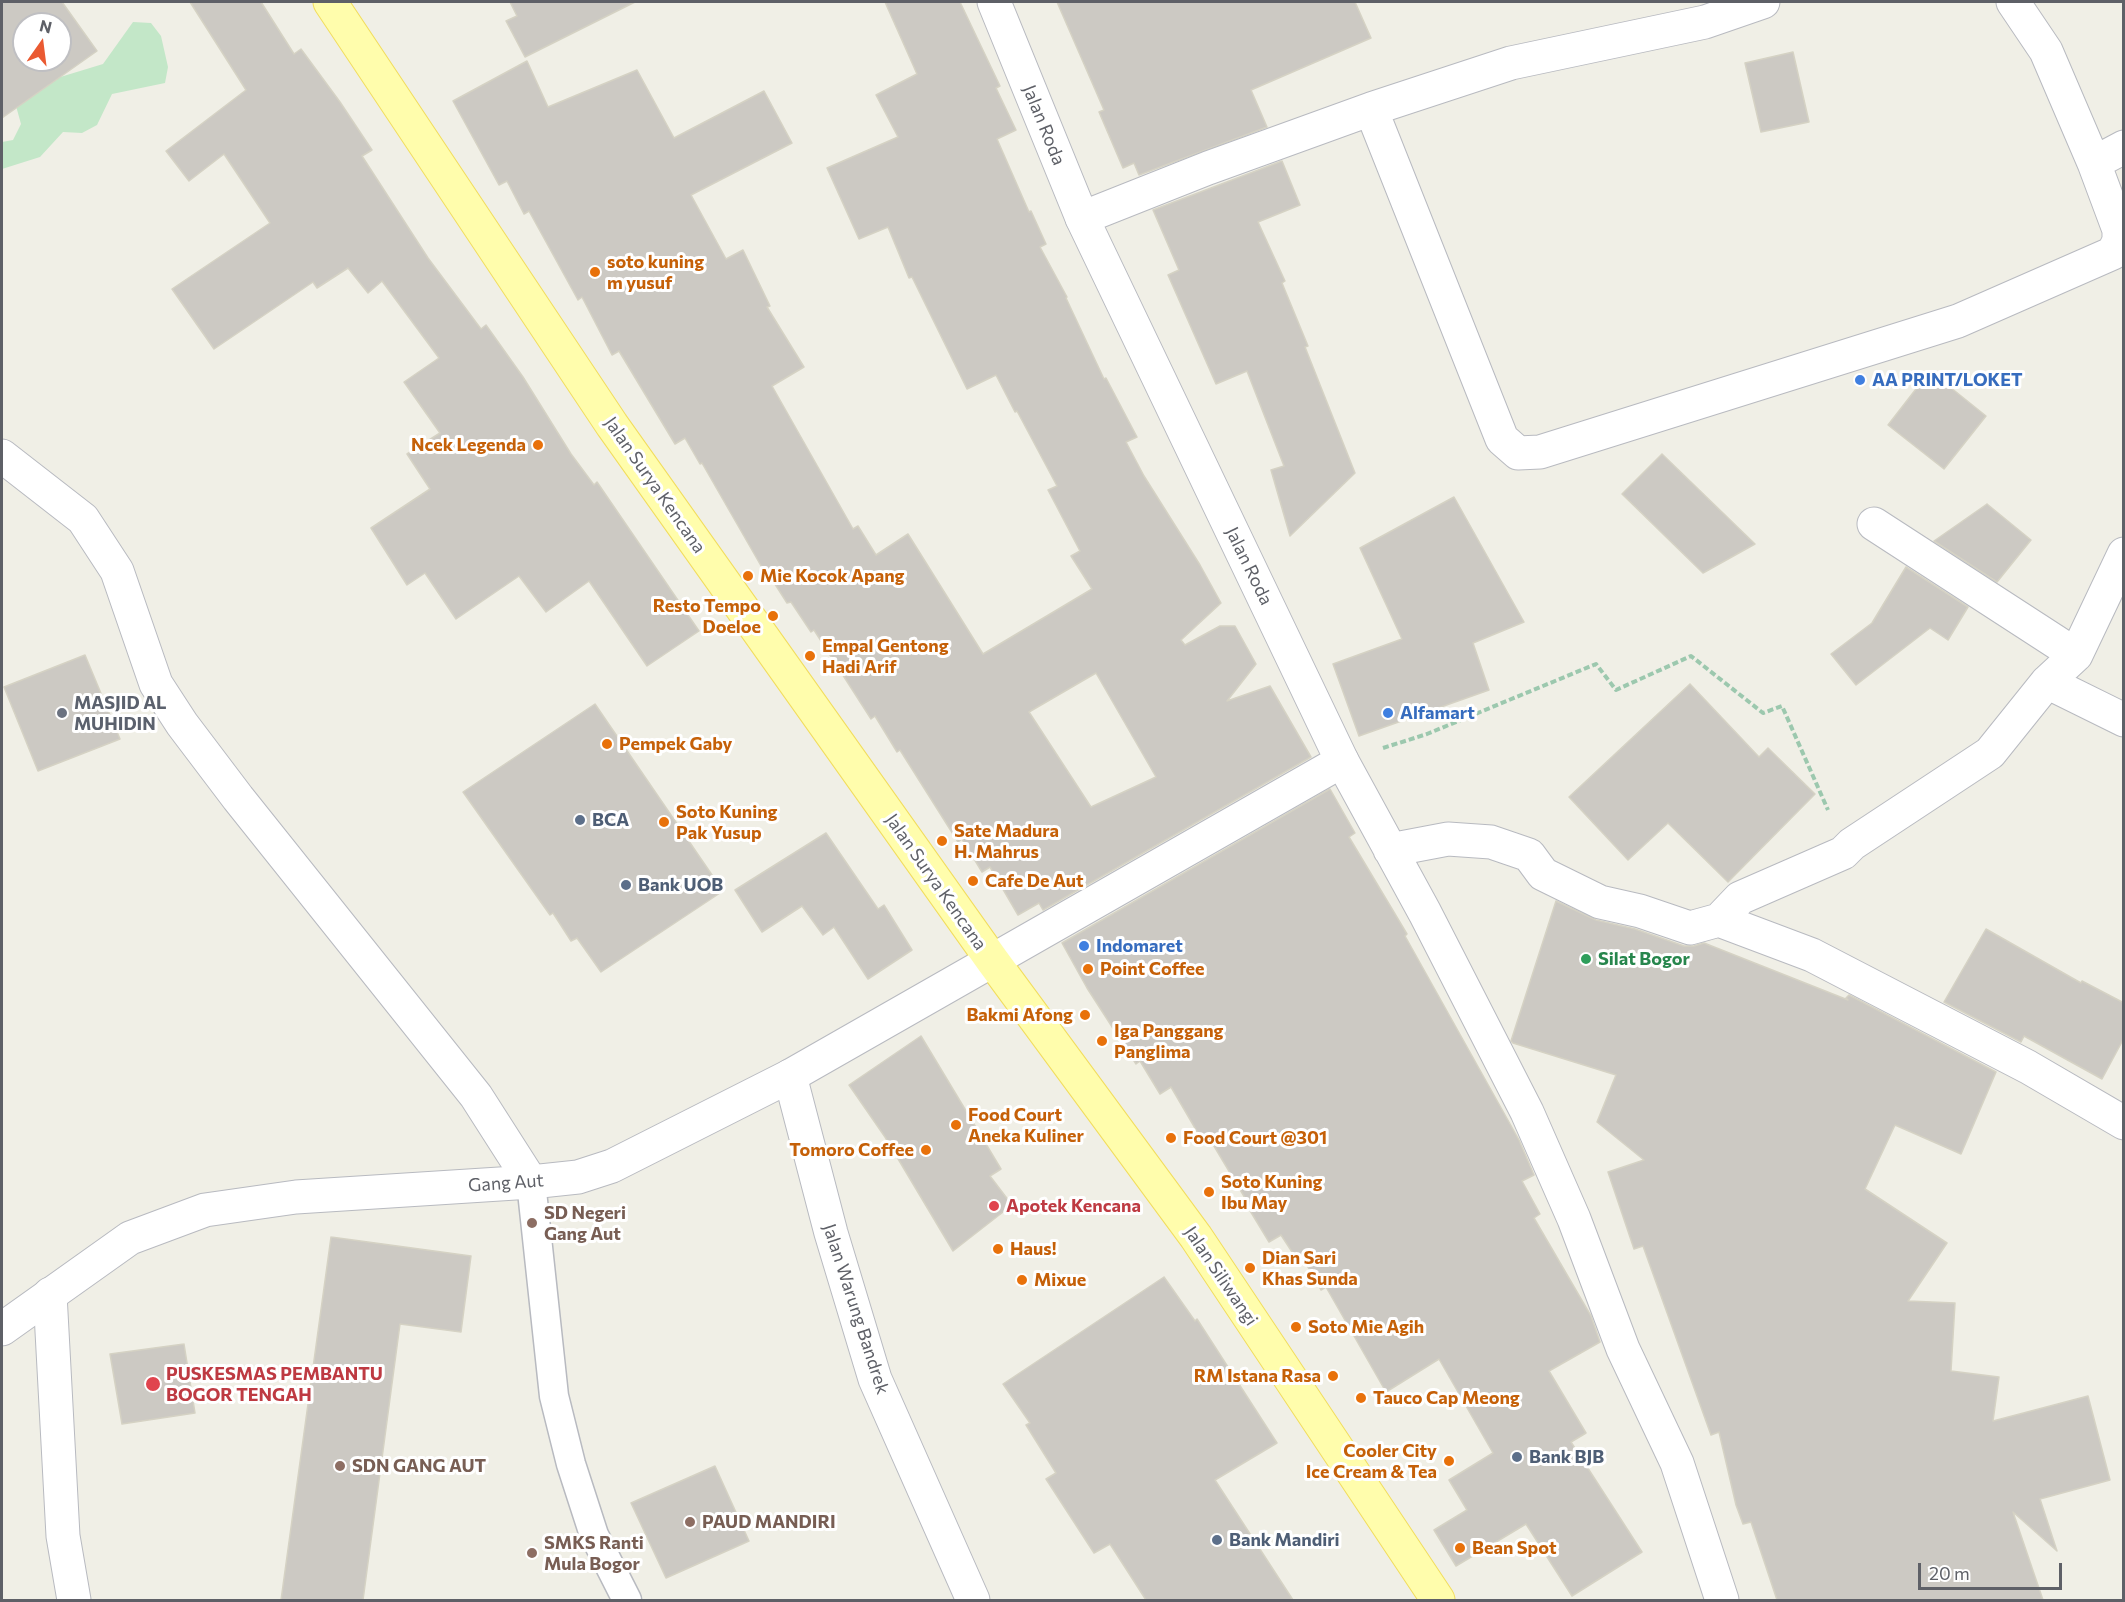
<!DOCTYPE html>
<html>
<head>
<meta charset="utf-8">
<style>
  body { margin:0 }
  #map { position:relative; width:2125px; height:1602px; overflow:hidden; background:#f0efe6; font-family:Commissioner,sans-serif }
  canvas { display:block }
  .frame { position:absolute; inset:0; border:3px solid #5e6067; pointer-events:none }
  .north { position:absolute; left:12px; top:12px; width:60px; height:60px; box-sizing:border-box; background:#fff; border:2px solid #bfbfc2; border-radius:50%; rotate:14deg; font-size:16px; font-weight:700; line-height:24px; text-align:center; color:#5e6067 }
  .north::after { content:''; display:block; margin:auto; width:21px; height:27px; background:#ea5a32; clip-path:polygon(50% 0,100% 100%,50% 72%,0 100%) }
  .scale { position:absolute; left:1918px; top:1563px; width:144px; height:27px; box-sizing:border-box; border:3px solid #5e6067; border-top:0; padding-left:8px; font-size:18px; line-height:21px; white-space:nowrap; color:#5e6067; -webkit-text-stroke:4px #fff; paint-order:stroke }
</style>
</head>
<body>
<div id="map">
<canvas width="2125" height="1602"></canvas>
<div class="frame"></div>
<div class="north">N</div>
<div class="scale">20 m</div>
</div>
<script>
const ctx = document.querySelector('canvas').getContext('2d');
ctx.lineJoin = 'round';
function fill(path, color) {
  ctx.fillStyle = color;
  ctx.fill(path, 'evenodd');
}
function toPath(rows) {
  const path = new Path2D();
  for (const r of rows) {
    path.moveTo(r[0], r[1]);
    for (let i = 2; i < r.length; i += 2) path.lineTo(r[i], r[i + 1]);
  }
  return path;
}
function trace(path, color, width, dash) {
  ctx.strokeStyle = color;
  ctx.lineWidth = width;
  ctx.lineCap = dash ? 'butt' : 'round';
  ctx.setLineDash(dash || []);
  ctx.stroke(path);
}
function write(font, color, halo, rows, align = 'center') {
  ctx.font = font + ' Commissioner,sans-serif';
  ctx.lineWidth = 6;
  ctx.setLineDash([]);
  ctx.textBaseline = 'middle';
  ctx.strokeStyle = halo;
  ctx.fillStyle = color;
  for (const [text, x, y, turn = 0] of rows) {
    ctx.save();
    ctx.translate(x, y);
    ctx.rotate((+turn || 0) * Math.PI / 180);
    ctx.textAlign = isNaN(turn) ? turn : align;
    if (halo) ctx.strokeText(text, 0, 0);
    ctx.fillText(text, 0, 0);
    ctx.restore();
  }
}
fill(toPath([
  [133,22,151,23,161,36,168,67,165,83,112,94,97,125,82,133,63,132,40,157,2,169,2,142,13,140,21,124,16,106,21,89,103,64]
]), '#c3e7c8');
const building = toPath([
  [2,2,62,2,97,51,2,118,2,2],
  [24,24,60,24,60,60,24,60,24,24],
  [190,2,261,2,294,54,301,49,340,102,372,150,362,156,428,258,481,329,486,325,523,377,571,454,594,485,597,482,699,631,647,666,589,581,546,612,519,576,456,619,425,573,407,585,371,528,430,489,407,454,440,433,404,382,439,358,382,281,368,293,348,268,317,288,313,282,214,349,172,289,270,223,224,154,189,181,166,151,246,90,190,2],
  [510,2,635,2,525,57,506,21,517,16,510,2],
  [885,2,960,2,1000,86,996,88,1016,130,997,139,1029,212,1031,211,1046,244,1040,247,1067,297,1066,298,1104,379,1106,378,1137,437,1126,442,1144,476,1200,565,1221,603,1181,640,1185,645,1220,626,1235,626,1256,664,1227,701,1270,686,1311,757,1043,910,1039,903,1018,915,990,867,982,872,962,839,958,842,900,750,897,752,875,716,871,719,814,630,811,632,791,602,787,603,766,570,764,571,702,463,700,464,685,438,675,444,619,351,612,355,582,297,578,300,529,211,524,214,507,181,499,185,453,101,527,61,548,107,637,70,674,138,764,91,792,143,691,195,726,259,743,250,770,306,767,307,804,367,772,386,853,529,858,526,876,555,908,534,983,654,1092,589,1071,556,1080,551,1048,490,1057,486,1017,411,1015,412,996,375,967,389,912,277,909,278,888,227,859,239,827,168,898,137,876,95,917,74,885,2],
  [1096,673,1156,777,1091,807,1029,712,1096,673],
  [1057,2,1355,2,1371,38,1251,90,1267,127,1139,175,1134,163,1123,168,1099,112,1104,110,1057,2],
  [1793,52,1809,122,1761,132,1745,63,1793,52],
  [1282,161,1300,205,1258,222,1285,281,1282,283,1308,346,1305,347,1355,473,1290,536,1271,470,1284,466,1247,371,1216,384,1168,275,1179,270,1153,210,1282,161],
  [1930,371,1986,416,1944,469,1888,425,1930,371],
  [1662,454,1755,544,1703,573,1622,494,1662,454],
  [1454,497,1524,622,1473,643,1489,690,1359,736,1333,664,1402,639,1360,548,1454,497],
  [1987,504,2031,540,1997,582,1934,541,1987,504],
  [1906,567,1968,607,1948,640,1930,628,1856,685,1831,654,1872,623,1906,567],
  [85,655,120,739,38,771,4,687,85,655],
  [1690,684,1759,757,1768,748,1815,794,1728,882,1668,823,1628,860,1569,797,1690,684],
  [595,704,723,891,601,972,577,938,571,941,553,913,550,915,463,792,595,704],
  [1330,789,1355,833,1349,837,1407,934,1405,936,1519,1140,1534,1175,1522,1181,1540,1214,1534,1218,1591,1316,1600,1342,1549,1371,1586,1433,1571,1442,1642,1552,1572,1596,1526,1524,1456,1566,1434,1530,1467,1510,1449,1480,1493,1453,1439,1359,1386,1392,1326,1287,1321,1290,1301,1255,1296,1258,1281,1235,1269,1242,1249,1209,1251,1208,1208,1136,1202,1140,1171,1087,1160,1094,1140,1061,1136,1064,1087,988,1062,943,1330,789],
  [826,833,878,909,884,905,912,950,868,979,834,927,823,935,802,906,762,932,735,890,826,833],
  [1556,901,1596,920,1635,929,1684,946,1694,946,1704,943,1848,1000,1846,998,1849,995,1996,1072,1961,1154,1895,1125,1865,1189,1947,1243,1908,1301,1955,1303,1951,1371,1999,1377,1993,1421,2088,1396,2110,1480,2040,1499,2057,1551,2013,1512,2043,1600,1777,1600,1751,1522,1743,1524,1736,1505,1719,1432,1711,1435,1643,1246,1634,1249,1608,1172,1644,1160,1597,1122,1616,1075,1513,1043,1511,1041,1556,901],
  [1986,929,2081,983,2082,981,2124,1003,2124,1038,2102,1079,2024,1036,2021,1042,1944,1002,1986,929],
  [921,1036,1001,1169,990,1176,1012,1205,953,1251,885,1137,849,1085,921,1036],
  [331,1237,471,1256,461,1332,400,1324,363,1600,281,1600,331,1237],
  [1164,1277,1195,1321,1197,1319,1277,1443,1215,1480,1293,1600,1146,1600,1110,1544,1094,1553,1046,1479,1056,1473,1026,1425,1030,1423,1003,1384,1164,1277],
  [184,1344,195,1413,122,1424,110,1354,184,1344],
  [715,1466,749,1541,666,1578,631,1503,715,1466]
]);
fill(building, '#ccc9c3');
trace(building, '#d5d2c4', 1.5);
const service = toPath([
  [531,1182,554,1396,571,1464,594,1535,627,1600]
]);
const minor = toPath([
  [1371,109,1502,439,1518,453,1540,452,1958,321,2113,253,2119,241,2119,230,2094,163,2046,51,2013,2],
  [2094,163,2124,147],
  [1082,218,1208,168,1371,109,1511,63,1705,22,1763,2],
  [2,456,83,519,117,571,156,684,182,724,238,798,476,1096,531,1182],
  [1874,524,2076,655],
  [2047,682,2124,720],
  [1342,761,1425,913,1527,1112,1574,1219,1623,1349,1677,1463,1722,1600],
  [1390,850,1448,839,1491,842,1529,855,1543,874,1600,902,1640,911,1690,928,1719,920,1812,955,2028,1067,2124,1123],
  [1719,920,1740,898,1843,853,1852,844,1990,753,2047,682,2076,655,2124,554],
  [790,1076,831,1233,875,1379,973,1600],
  [50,1294,63,1536,74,1600]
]);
const tertiary = toPath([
  [2,1329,130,1238,205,1210,296,1197,531,1182,578,1177,612,1166,790,1076,1342,761,1082,218,994,2]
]);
const primary = toPath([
  [330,2,612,425,992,960,1196,1237,1438,1600]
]);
trace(service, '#b8bac0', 31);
trace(minor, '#b8bac0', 35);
trace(tertiary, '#b8bac0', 35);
trace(primary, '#f2dd5d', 35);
trace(toPath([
  [1383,748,1427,734,1596,664,1616,690,1691,656,1763,713,1782,706,1828,810]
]), '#9cc8ae', 4, [6, 3]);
trace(service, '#fff', 28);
trace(minor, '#fff', 33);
trace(tertiary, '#fff', 33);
trace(primary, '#fffdac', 33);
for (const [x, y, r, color] of [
  [595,272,6,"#e8710a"],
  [1860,380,6,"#3f7fe0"],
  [538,445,6,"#e8710a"],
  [748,576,6,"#e8710a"],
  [773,616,6,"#e8710a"],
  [810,656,6,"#e8710a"],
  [62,713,6,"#6b7280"],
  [1388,713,6,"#3f7fe0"],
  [607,744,6,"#e8710a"],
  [580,820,6,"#5c6f8a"],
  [664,822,6,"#e8710a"],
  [942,841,6,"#e8710a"],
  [973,881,6,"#e8710a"],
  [626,885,6,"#5c6f8a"],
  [1084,946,6,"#3f7fe0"],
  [1586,959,6,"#2e9e5b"],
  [1088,969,6,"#e8710a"],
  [1085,1015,6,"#e8710a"],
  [1102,1041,6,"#e8710a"],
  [956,1125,6,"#e8710a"],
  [1171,1138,6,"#e8710a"],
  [926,1150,6,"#e8710a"],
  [1209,1192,6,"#e8710a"],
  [994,1206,6,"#e0444e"],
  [532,1223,6,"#8d6e63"],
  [998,1249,6,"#e8710a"],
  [1250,1268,6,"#e8710a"],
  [1022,1280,6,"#e8710a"],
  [1296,1327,6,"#e8710a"],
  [1333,1376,6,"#e8710a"],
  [153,1384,8,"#e0444e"],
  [1361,1398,6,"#e8710a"],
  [1517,1457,6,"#5c6f8a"],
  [1449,1461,6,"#e8710a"],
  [340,1466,6,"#8d6e63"],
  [690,1522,6,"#8d6e63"],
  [1217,1540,6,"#5c6f8a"],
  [1460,1548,6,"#e8710a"],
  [532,1553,6,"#8d6e63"]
]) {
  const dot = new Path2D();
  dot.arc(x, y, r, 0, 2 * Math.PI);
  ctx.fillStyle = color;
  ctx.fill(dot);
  trace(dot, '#fff', 2);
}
write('18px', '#5e6067', '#fff', [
  ["Jalan Roda",1044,125,68],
  ["Jalan Surya Kencana",655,485,55],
  ["Jalan Roda",1249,566,64],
  ["Jalan Surya Kencana",936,882,55],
  ["Gang Aut",506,1183,-4],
  ["Jalan Siliwangi",1221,1276,56],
  ["Jalan Warung Bandrek",856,1309,72]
]);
write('bold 18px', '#c56008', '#fff', [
  ["soto kuning",607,262],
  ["m yusuf",607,283],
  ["Ncek Legenda",526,445,"right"],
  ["Mie Kocok Apang",760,576],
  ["Resto Tempo",761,606,"right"],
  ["Doeloe",761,627,"right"],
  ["Empal Gentong",822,646],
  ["Hadi Arif",822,667],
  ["Pempek Gaby",619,744],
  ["Soto Kuning",676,812],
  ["Pak Yusup",676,833],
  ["Sate Madura",954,831],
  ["H. Mahrus",954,852],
  ["Cafe De Aut",985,881],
  ["Point Coffee",1100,969],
  ["Bakmi Afong",1073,1015,"right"],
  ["Iga Panggang",1114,1031],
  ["Panglima",1114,1052],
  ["Food Court",968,1115],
  ["Aneka Kuliner",968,1136],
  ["Food Court @301",1183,1138],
  ["Tomoro Coffee",914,1150,"right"],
  ["Soto Kuning",1221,1182],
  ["Ibu May",1221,1203],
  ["Haus!",1010,1249],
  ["Dian Sari",1262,1258],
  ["Khas Sunda",1262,1279],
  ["Mixue",1034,1280],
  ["Soto Mie Agih",1308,1327],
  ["RM Istana Rasa",1321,1376,"right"],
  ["Tauco Cap Meong",1373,1398],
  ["Cooler City",1437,1451,"right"],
  ["Ice Cream & Tea",1437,1472,"right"],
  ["Bean Spot",1472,1548]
], 'left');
write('bold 18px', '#366cbe', '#fff', [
  ["AA PRINT/LOKET",1872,380],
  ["Alfamart",1400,713],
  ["Indomaret",1096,946]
], 'left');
write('bold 18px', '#5b616d', '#fff', [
  ["MASJID AL",74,703],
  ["MUHIDIN",74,724]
], 'left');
write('bold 18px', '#4e5e75', '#fff', [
  ["BCA",592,820],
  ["Bank UOB",638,885],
  ["Bank BJB",1529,1457],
  ["Bank Mandiri",1229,1540]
], 'left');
write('bold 18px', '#27864d', '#fff', [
  ["Silat Bogor",1598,959]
], 'left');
write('bold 18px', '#be3a42', '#fff', [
  ["Apotek Kencana",1006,1206],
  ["PUSKESMAS PEMBANTU",166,1374],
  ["BOGOR TENGAH",166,1395]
], 'left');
write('bold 18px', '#785e54', '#fff', [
  ["SD Negeri",544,1213],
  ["Gang Aut",544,1234],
  ["SDN GANG AUT",352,1466],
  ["PAUD MANDIRI",702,1522],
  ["SMKS Ranti",544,1543],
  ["Mula Bogor",544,1564]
], 'left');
</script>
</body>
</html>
